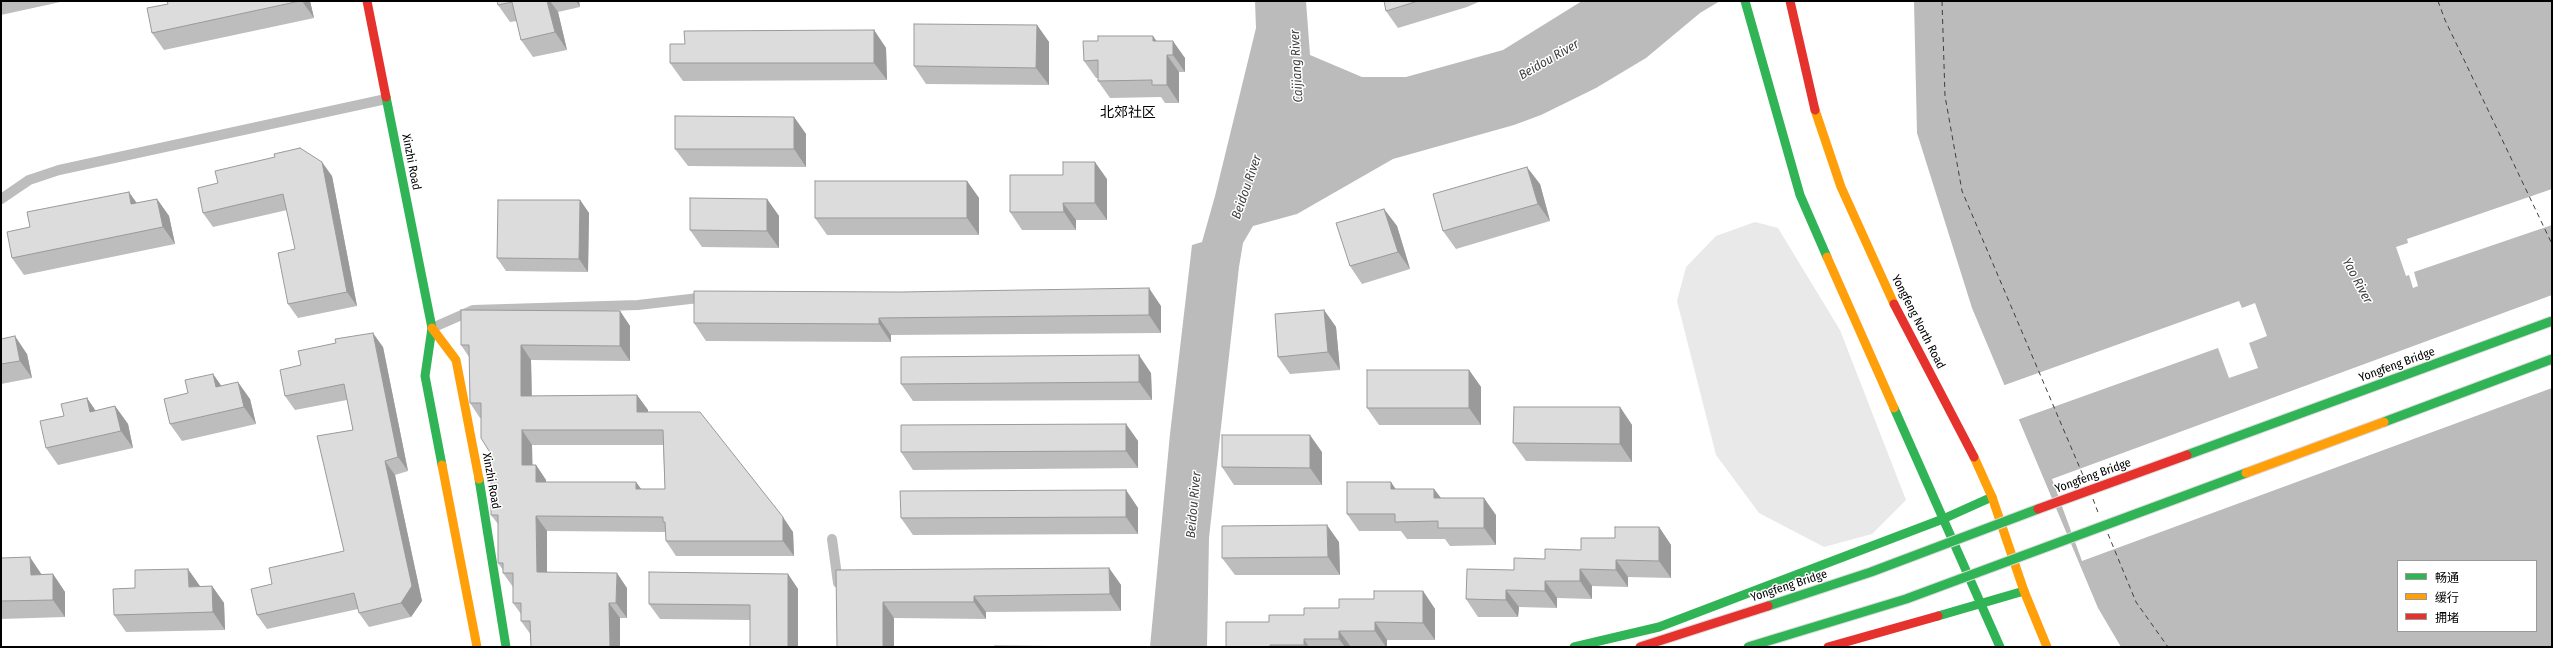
<!DOCTYPE html>
<html>
<head>
<meta charset="utf-8">
<style>
  body { margin:0 }
  #map { position:relative; width:2553px; height:648px; overflow:hidden; background:#fff; font-family:"Fira Sans Condensed","Noto Sans SC",sans-serif }
  canvas { display:block }
  .frame { position:absolute; inset:0; border:2px solid #000; pointer-events:none }
  .legend { position:absolute; left:2397px; top:560px; width:140px; height:72px; box-sizing:border-box; background:#fff; border:1px solid #999; margin:0; padding:5px 7px; list-style:none; font-size:12px; color:#000 }
  .legend li { display:flex; align-items:center; gap:8px; height:20px }
  .legend b { width:20px; border:1px solid #999 }
</style>
</head>
<body>
<div id="map">
<canvas width="2553" height="648"></canvas>
<div class="frame"></div>
<ul class="legend">
<li><b style="height:5px;background:#30b455"></b>畅通</li>
<li><b style="height:5px;background:#ff9f0a"></b>缓行</li>
<li><b style="height:5px;background:#e5322d"></b>拥堵</li>
</ul>
</div>
<script>
const ctx = document.querySelector('canvas').getContext('2d');
ctx.lineJoin = 'round';
function fill(path, color) {
  ctx.fillStyle = color;
  ctx.fill(path, 'evenodd');
}
function toPath(rows) {
  const path = new Path2D();
  for (const r of rows) {
    path.moveTo(r[0], r[1]);
    for (let i = 2; i < r.length; i += 2) path.lineTo(r[i], r[i + 1]);
  }
  return path;
}
function trace(path, color, width, dash) {
  ctx.strokeStyle = color;
  ctx.lineWidth = width;
  ctx.lineCap = dash ? 'butt' : 'round';
  ctx.setLineDash(dash || []);
  ctx.stroke(path);
}
function write(font, color, halo, rows, align = 'center') {
  ctx.font = font + ' "Fira Sans Condensed","Noto Sans SC",sans-serif';
  ctx.lineWidth = 3;
  ctx.setLineDash([]);
  ctx.textBaseline = 'middle';
  ctx.strokeStyle = halo;
  ctx.fillStyle = color;
  for (const [text, x, y, turn = 0] of rows) {
    ctx.save();
    ctx.translate(x, y);
    ctx.rotate((+turn || 0) * Math.PI / 180);
    ctx.textAlign = isNaN(turn) ? turn : align;
    if (halo) ctx.strokeText(text, 0, 0);
    ctx.fillText(text, 0, 0);
    ctx.restore();
  }
}
fill(toPath([
  [1755,222,1778,228,1840,330,1906,500,1872,534,1824,547,1759,513,1716,455,1677,301,1686,267,1716,236]
]), '#e9e9e9');
fill(toPath([
  [1255,1,1306,1,1310,55,1362,77,1406,77,1503,50,1582,1,1720,1,1700,13,1646,58,1596,88,1541,115,1514,125,1393,159,1297,214,1253,226,1243,243,1239,267,1221,427,1209,538,1207,647,1150,647,1170,434,1192,245,1202,242,1215,196,1256,28],
  [1914,1,2552,1,2552,647,2121,647,2098,608,1972,308,1917,133],
  [2398,561,2536,561,2536,631,2398,631]
]), '#bbb');
fill(toPath([
  [2552,189,2552,225,2414,272,2418,286,2413,288,2409,275,2406,276,2396,247,2408,243,2407,239],
  [2552,295,2552,388,2082,561,2052,479],
  [2239,301,2242,308,2255,303,2267,336,2249,343,2258,368,2229,378,2218,348,2017,420,2002,386]
]), '#fff');
trace(toPath([
  [1942,1,1945,96,1962,191,2085,480],
  [2438,1,2445,20,2552,244],
  [2093,499,2099,515],
  [2108,534,2136,602,2168,647]
]), '#3f3f3f', 1, [5, 4]);
trace(toPath([
  [1,199,29,180,59,170,386,99],
  [432,328,473,310,638,305,707,297],
  [832,539,838,583]
]), '#bdbdbd', 10);
trace(toPath([
  [1745,1,1800,195,1827,257],
  [386,97,432,328,425,376,442,465],
  [1894,408,2000,647],
  [479,479,506,647],
  [1938,616,2024,591],
  [1574,647,1659,627,1943,519,1992,497]
]), '#30b455', 9);
trace(toPath([
  [1815,110,1841,187,1894,304],
  [1827,257,1894,408],
  [432,328,456,360,479,479],
  [1974,457,1992,497,2024,591,2047,647],
  [442,465,477,647]
]), '#ff9f0a', 9);
trace(toPath([
  [367,1,386,97],
  [1790,1,1815,110],
  [1894,304,1974,457],
  [1828,647,1938,616]
]), '#e5322d', 9);
const fastBridge = toPath([
  [2384,422,2552,359],
  [2187,455,2552,321],
  [1768,606,1871,572,2038,509],
  [1748,647,1906,599,2246,473]
]);
const slowBridge = toPath([
  [2246,473,2384,422]
]);
const jamBridge = toPath([
  [2038,509,2187,455],
  [1640,647,1768,606]
]);
trace(fastBridge, '#dbdbdb', 11, []);
trace(slowBridge, '#dbdbdb', 11, []);
trace(jamBridge, '#dbdbdb', 11, []);
trace(fastBridge, '#30b455', 9);
trace(slowBridge, '#ff9f0a', 9);
trace(jamBridge, '#e5322d', 9);
fill(toPath([
  [1,1,65,1,1,15],
  [167,1,310,1,314,18,164,50,152,33,168,4],
  [497,1,579,1,580,7,558,12,567,50,533,57,521,40,517,21,510,22,498,5],
  [1384,1,1481,1,1467,7,1398,28,1386,11],
  [1037,25,1049,42,1049,85,926,84,914,66],
  [874,30,886,48,887,80,683,81,670,63,685,44],
  [1157,41,1185,58,1185,72,1179,72,1179,103,1165,103,1161,97,1110,98,1098,81,1098,78,1096,78,1084,61],
  [794,117,806,134,806,167,688,166,675,149],
  [332,176,357,306,298,318,288,304,295,249,287,210,213,227,203,213],
  [1107,179,1107,220,1076,220,1076,230,1022,230,1010,212],
  [967,181,979,198,979,235,827,235,815,218],
  [1540,184,1550,221,1456,249,1443,231],
  [157,199,169,216,175,244,24,275,12,258,30,227],
  [767,199,779,216,779,248,702,247,690,230],
  [580,200,589,213,588,272,506,271,497,258],
  [1384,209,1397,226,1410,269,1362,284,1350,266],
  [1161,306,1161,333,891,335,891,342,706,341,694,323],
  [1324,310,1336,327,1340,370,1290,374,1278,357],
  [620,311,630,326,630,361,531,360,532,396,637,395,648,410,648,412,793,532,794,556,676,556,666,541,666,532,547,531,547,572,627,588,627,618,620,618,531,635,521,621,521,614,513,603,513,587,503,573,503,570,498,563,498,524,491,515,491,454,481,418,480,418,470,403,469,357,461,345],
  [532,445,663,445,665,489,641,489,636,482,546,482,546,480,536,465,532,465],
  [1,339,27,354,32,378,1,384],
  [383,347,408,471,395,475,422,601,411,617,369,627,359,613,358,609,267,629,257,615,272,584,344,551,353,430,347,400,295,410,285,396,301,365],
  [1469,370,1481,387,1481,425,1379,425,1367,408],
  [1151,373,1152,400,913,401,901,384],
  [213,374,221,386,250,399,256,424,182,441,170,424,188,393],
  [87,398,96,411,115,406,128,424,133,448,58,465,46,448,64,416],
  [1620,407,1632,425,1632,462,1526,461,1513,443],
  [1126,424,1138,441,1138,468,913,470,901,452],
  [1322,452,1322,485,1234,485,1222,467],
  [1396,489,1434,489,1441,498,1496,515,1496,545,1450,546,1445,539,1407,539,1401,531,1359,531,1347,514],
  [1126,490,1138,508,1138,534,913,535,901,518],
  [1659,527,1671,545,1671,578,1628,577,1628,587,1592,586,1592,599,1557,598,1557,608,1519,607,1518,617,1478,617,1466,599,1514,570,1545,559,1581,550,1615,538],
  [1339,542,1340,575,1235,575,1222,558],
  [1,558,42,574,53,574,65,592,65,617,1,619],
  [1109,568,1121,585,1121,611,986,612,986,619,894,618,836,570],
  [788,574,798,589,798,647,750,620,660,619,649,604],
  [212,586,224,603,225,630,126,632,114,615,135,588],
  [1423,591,1435,609,1435,640,1387,640,1387,647,1226,647,1269,622,1339,608,1374,599]
]), '#bdbdbd');
fill(toPath([
  [302,1,310,1,314,18],
  [547,1,550,1,558,12,567,50,555,32],
  [576,1,579,1,580,7],
  [1037,25,1049,42,1049,85,1036,68],
  [874,30,886,48,887,80,874,63],
  [1153,36,1165,53,1153,41],
  [1173,41,1185,58,1185,72,1173,55],
  [1167,55,1179,72,1179,103,1167,85],
  [794,117,806,134,806,167,794,149],
  [322,162,332,176,357,306,347,292],
  [1095,162,1107,179,1107,220,1095,203],
  [1527,167,1540,184,1550,221,1538,204],
  [967,181,979,198,979,235,967,218],
  [129,192,141,209,131,204],
  [157,199,169,216,175,244,163,227],
  [767,199,779,216,779,248,767,231],
  [580,200,589,213,588,272,579,259],
  [1063,203,1076,220,1076,230,1064,212],
  [1384,209,1397,226,1410,269,1398,252],
  [1149,288,1161,306,1161,333,1149,315],
  [1324,310,1336,327,1340,370,1328,352],
  [620,311,630,326,630,361,620,346],
  [879,318,891,335,891,342,879,324],
  [373,333,383,347,408,471,398,457],
  [15,336,27,354,32,378,20,361],
  [521,345,531,360,532,411,521,396],
  [1139,355,1151,373,1152,400,1139,382],
  [1469,370,1481,387,1481,425,1469,408],
  [213,374,225,391,216,387],
  [238,382,250,399,256,424,244,407],
  [637,395,648,410,648,426,637,412],
  [87,398,99,416,90,412],
  [115,406,128,424,133,448,121,431],
  [1620,407,1632,425,1632,462,1620,444],
  [1126,424,1138,441,1138,468,1126,451],
  [522,430,532,445,533,480,522,465],
  [1310,435,1322,452,1322,485,1310,468],
  [385,461,395,475,422,601,411,617,401,603],
  [536,465,546,480,546,496,536,482],
  [636,482,647,497,636,489],
  [1391,482,1403,500,1391,489],
  [1434,489,1447,506,1434,498],
  [1126,490,1138,508,1138,534,1126,517],
  [1484,498,1496,515,1496,545,1484,528],
  [536,516,547,531,547,587,537,572],
  [783,517,793,532,794,556,783,541],
  [1327,525,1339,542,1340,575,1328,557],
  [1659,527,1671,545,1671,578,1659,561],
  [30,557,42,575,31,575],
  [1616,560,1628,577,1628,587,1616,570],
  [1109,568,1121,585,1121,611,1110,594],
  [188,569,200,586,189,587],
  [1580,569,1592,586,1592,599,1580,581],
  [617,573,627,588,627,618,616,603],
  [53,574,65,592,65,617,53,600],
  [788,574,798,589,798,647,788,647],
  [1545,581,1557,598,1557,608,1545,591],
  [212,586,224,603,225,630,213,612],
  [1506,590,1519,607,1518,617,1506,600],
  [1423,591,1435,609,1435,640,1423,623],
  [974,596,986,612,986,619,974,602],
  [883,602,894,618,894,647,883,647],
  [609,603,620,618,620,647,610,647],
  [1375,622,1387,640,1387,647,1386,647,1375,631],
  [1339,631,1351,647,1345,647,1339,639],
  [1304,639,1309,647,1305,647,1304,645]
]), '#9a9a9a');
const building = toPath([
  [167,1,300,1,152,33,147,8,168,4,167,1],
  [497,1,547,1,555,32,521,40,512,2,498,5,497,1],
  [1384,1,1418,1,1386,11,1384,1],
  [914,24,1037,25,1036,68,914,66,914,24],
  [874,30,874,63,670,63,670,44,685,44,684,31,874,30],
  [1098,36,1153,36,1153,41,1173,41,1173,55,1167,55,1167,85,1152,85,1152,80,1098,81,1098,60,1084,61,1083,41,1098,41,1098,36],
  [675,116,794,117,794,149,675,149,675,116],
  [300,148,322,162,347,292,288,304,278,253,295,249,283,194,203,213,198,188,218,183,215,171,275,157,274,154,300,148],
  [1063,162,1095,162,1095,203,1063,203,1064,212,1010,212,1010,175,1063,175,1063,162],
  [1527,167,1538,204,1443,231,1433,194,1527,167],
  [815,181,967,181,967,218,815,218,815,181],
  [129,192,131,204,157,199,163,227,12,258,7,232,30,227,27,212,129,192],
  [690,198,767,199,767,231,690,230,690,198],
  [498,200,580,200,579,259,497,258,498,200],
  [1384,209,1398,252,1350,266,1336,223,1384,209],
  [1149,288,1149,315,879,318,879,324,694,323,694,291,900,292,1149,288],
  [461,310,620,311,620,346,521,345,521,396,637,395,637,412,700,412,783,517,783,541,666,541,665,522,663,522,663,517,536,516,537,572,617,573,616,603,609,603,610,647,531,647,530,621,521,621,521,603,513,603,513,573,503,573,503,563,498,563,498,515,491,515,491,454,481,438,481,403,470,403,469,345,461,345,461,310],
  [522,430,663,430,665,489,636,489,636,482,536,482,536,465,522,465,522,430],
  [1324,310,1328,352,1278,357,1275,314,1324,310],
  [373,333,398,457,385,461,412,586,401,603,359,613,354,593,257,615,251,589,272,584,269,568,344,551,317,436,353,430,344,384,285,396,280,370,301,365,298,351,336,343,335,339,373,333],
  [15,336,20,361,1,364,1,339,15,336],
  [1139,355,1139,382,901,384,901,357,1139,355],
  [1367,370,1469,370,1469,408,1367,408,1367,370],
  [213,374,216,387,238,382,244,407,170,424,164,399,188,393,185,380,213,374],
  [87,398,90,412,115,406,121,431,46,448,40,421,64,416,61,404,87,398],
  [1514,407,1620,407,1620,444,1513,443,1514,407],
  [1126,424,1126,451,901,452,901,425,1126,424],
  [1222,435,1310,435,1310,468,1222,467,1222,435],
  [1347,482,1391,482,1391,489,1434,489,1434,498,1484,498,1484,528,1438,528,1438,521,1395,522,1395,514,1347,514,1347,482],
  [1126,490,1126,517,901,518,900,491,1126,490],
  [1327,525,1328,557,1222,558,1222,526,1327,525],
  [1615,527,1659,527,1659,561,1616,560,1616,570,1580,569,1580,581,1545,581,1545,591,1506,590,1506,600,1466,599,1467,569,1514,570,1514,558,1545,559,1545,549,1581,550,1581,538,1615,538,1615,527],
  [30,557,31,575,53,574,53,600,1,601,1,558,30,557],
  [1109,568,1110,594,974,596,974,602,883,602,883,647,837,647,836,570,1109,568],
  [188,569,189,587,212,586,213,612,114,615,113,589,135,588,135,570,188,569],
  [649,572,788,574,788,647,750,647,750,605,649,604,649,572],
  [1374,591,1423,591,1423,623,1375,622,1375,631,1339,631,1339,639,1304,639,1304,645,1270,645,1270,647,1226,647,1226,622,1269,622,1269,615,1304,615,1304,608,1339,608,1339,599,1374,599,1374,591],
  [995,646,1108,647,995,647,995,646]
]);
fill(building, '#dcdcdc');
trace(building, '#9a9a9a', 1);
write('12px', '#000', '#fff', [
  ["Xinzhi Road",411,162,79],
  ["Yongfeng North Road",1918,322,63],
  ["Yongfeng Bridge",2397,365,-20],
  ["Yongfeng Bridge",2093,476,-20],
  ["Xinzhi Road",491,481,80],
  ["Yongfeng Bridge",1789,586,-18]
]);
write('italic 13px', '#3f3f3f', '#fff', [
  ["Beidou River",1549,60,-30],
  ["Caijiang River",1297,66,-93],
  ["Beidou River",1247,187,-71],
  ["Yao River",2357,281,62],
  ["Beidou River",1194,505,-85]
]);
write('14px', '#000', '#fff', [
  ["北郊社区",1128,113]
]);
</script>
</body>
</html>
